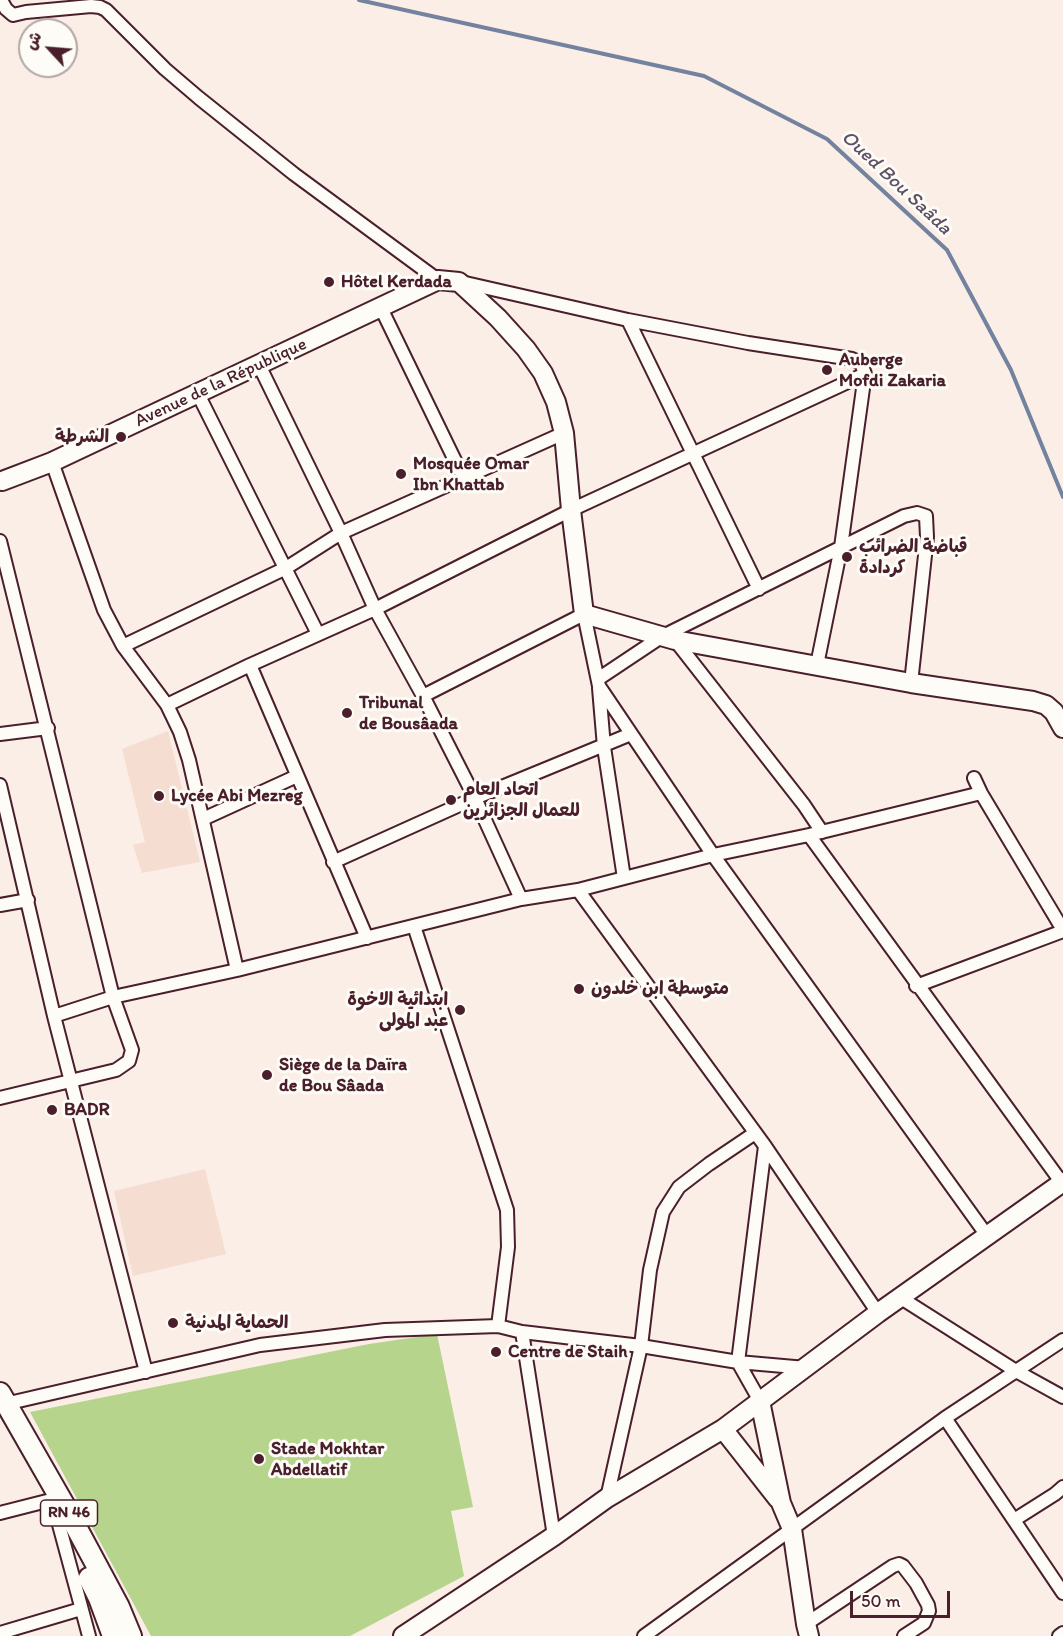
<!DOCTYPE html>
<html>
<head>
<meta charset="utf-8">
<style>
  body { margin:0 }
  #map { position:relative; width:1063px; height:1636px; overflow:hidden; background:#faeee6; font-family:Itim,"Playpen Sans Arabic",sans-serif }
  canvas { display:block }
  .north { position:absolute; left:18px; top:18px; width:60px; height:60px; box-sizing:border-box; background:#fdfcf7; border:2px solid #b5a4a5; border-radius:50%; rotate:296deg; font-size:16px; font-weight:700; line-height:24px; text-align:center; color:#4a1f2b }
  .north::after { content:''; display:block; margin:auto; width:21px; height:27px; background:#4a1f2b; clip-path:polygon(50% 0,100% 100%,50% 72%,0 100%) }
  .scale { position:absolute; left:850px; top:1591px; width:100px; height:27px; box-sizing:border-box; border:3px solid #4a1f2b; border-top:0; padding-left:8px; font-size:18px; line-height:21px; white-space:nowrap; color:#4a1f2b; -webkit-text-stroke:4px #fdfcf7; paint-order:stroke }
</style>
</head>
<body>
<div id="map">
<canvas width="1063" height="1636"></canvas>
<div class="north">ش</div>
<div class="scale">50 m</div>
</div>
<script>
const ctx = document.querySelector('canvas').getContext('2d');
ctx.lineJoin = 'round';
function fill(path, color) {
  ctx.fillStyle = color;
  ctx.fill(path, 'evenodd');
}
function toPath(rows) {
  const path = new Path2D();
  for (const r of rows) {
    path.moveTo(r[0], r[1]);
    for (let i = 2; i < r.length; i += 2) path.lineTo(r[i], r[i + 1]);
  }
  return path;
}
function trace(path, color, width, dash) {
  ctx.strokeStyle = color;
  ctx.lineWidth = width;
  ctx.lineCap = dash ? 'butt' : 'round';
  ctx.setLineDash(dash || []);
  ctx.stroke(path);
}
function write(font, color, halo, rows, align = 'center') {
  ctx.font = font + ' Itim,"Playpen Sans Arabic",sans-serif';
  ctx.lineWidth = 6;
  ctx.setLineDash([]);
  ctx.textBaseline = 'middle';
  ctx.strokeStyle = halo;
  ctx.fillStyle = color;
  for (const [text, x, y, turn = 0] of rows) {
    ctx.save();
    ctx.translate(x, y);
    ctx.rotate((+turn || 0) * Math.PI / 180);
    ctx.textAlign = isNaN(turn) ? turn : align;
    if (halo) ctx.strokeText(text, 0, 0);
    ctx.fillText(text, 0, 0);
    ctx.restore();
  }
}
fill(toPath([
  [168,731,200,862,142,873,133,845,145,842,122,749],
  [205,1169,226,1254,133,1276,114,1191]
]), '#f6ddd2');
fill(toPath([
  [437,1334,473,1507,451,1511,464,1576,350,1636,151,1636,30,1412,369,1344]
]), '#b7d48c');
trace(toPath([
  [359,0,704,76,827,139,947,250,1011,370,1063,497]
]), '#73839f', 4);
const street = toPath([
  [1,0,6,9,13,15,26,12,91,6,100,7,106,10,165,69,199,98,294,174,438,280],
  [461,282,628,320,748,343,852,359,861,363,865,374,841,547,817,665],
  [380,306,463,477],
  [628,320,759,589],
  [259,365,341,533,375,609,423,696,475,798,521,899],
  [198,394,318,634],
  [52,462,104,610,123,646,167,705,180,732,189,760,237,970],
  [0,541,113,997,132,1050,129,1061,116,1070,0,1098],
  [675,640,804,805,822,832],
  [123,646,286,568,341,533,564,433],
  [250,665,367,938],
  [598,679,661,637,904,516,917,513,926,516,927,537,911,683],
  [599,688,604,747,624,878],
  [423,696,584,614,599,686,713,855,988,1237],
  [167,705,250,665,375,609,571,510,865,374],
  [0,734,48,728],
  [974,778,981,793,1063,930],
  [0,785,54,1016,146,1372],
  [203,819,297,776],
  [809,835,1062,1183],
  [333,862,475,798,631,734],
  [578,890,765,1146,878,1313],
  [0,905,28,900],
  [414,926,507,1210,508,1247,498,1326],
  [916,986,1063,931],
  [54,1016,113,997,237,970,521,899,578,890,713,855,809,835,981,793],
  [901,1298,1016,1371,1063,1397],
  [522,1332,554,1536],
  [760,1401,738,1362,765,1146],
  [1,1405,260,1345,385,1330,498,1326,522,1332,641,1346,738,1362,806,1368],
  [945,1418,1063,1593],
  [607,1498,641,1346,650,1270,663,1212,679,1187,709,1164,755,1133],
  [0,1513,47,1501],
  [1014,1520,1055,1494,1063,1487],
  [58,1521,89,1636],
  [806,1624,893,1566,899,1564,903,1566,916,1583,928,1605,929,1611,924,1623,904,1636],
  [0,1633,81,1609],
  [644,1636,945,1418,1063,1340],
  [1059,1636,1063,1633]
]);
const secondary = toPath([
  [2,481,52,462,438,280,459,282,498,318,526,349,543,373,556,402,564,433,571,510,584,614,675,640,911,683,1033,701,1046,705,1054,712,1063,728],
  [760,1401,781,1503,792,1529,806,1624,809,1636],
  [723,1429,778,1499],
  [403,1636,554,1536,607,1498,723,1429,878,1313,1063,1182]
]);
const primary = toPath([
  [0,1393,67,1510,119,1607,131,1636],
  [89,1578,99,1598,113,1636]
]);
trace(street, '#4a1f2b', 16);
trace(secondary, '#4a1f2b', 22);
trace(primary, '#4a1f2b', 24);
trace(street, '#fdfcf7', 12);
trace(secondary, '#fdfcf7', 18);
trace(primary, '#fdfcf7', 20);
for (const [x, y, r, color] of [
  [329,282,6,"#4a1f2b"],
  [827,370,6,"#4a1f2b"],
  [121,437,6,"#4a1f2b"],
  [401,474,6,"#4a1f2b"],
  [847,557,6,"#4a1f2b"],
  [347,713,6,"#4a1f2b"],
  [159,796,6,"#4a1f2b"],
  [451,800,6,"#4a1f2b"],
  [579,989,6,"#4a1f2b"],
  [460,1010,6,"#4a1f2b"],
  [267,1075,6,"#4a1f2b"],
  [52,1110,6,"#4a1f2b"],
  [173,1323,6,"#4a1f2b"],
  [496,1352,6,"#4a1f2b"],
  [259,1459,6,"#4a1f2b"]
]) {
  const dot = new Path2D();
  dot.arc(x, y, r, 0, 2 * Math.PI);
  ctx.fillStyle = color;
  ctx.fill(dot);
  trace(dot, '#fdfcf7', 2);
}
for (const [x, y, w] of [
  [69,1513,57]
]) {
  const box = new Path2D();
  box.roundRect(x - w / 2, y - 13, w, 26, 4.5);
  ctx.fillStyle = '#fdfcf7';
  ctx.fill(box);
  trace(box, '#4a1f2b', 1.5);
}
write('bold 16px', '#4a1f2b', null, [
  ["RN 46",69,1513]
]);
write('bold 18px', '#4a1f2b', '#fdfcf7', [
  ["Hôtel Kerdada",341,282],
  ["Auberge",839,360],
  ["Mofdi Zakaria",839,381],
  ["الشرطة",109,437,"right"],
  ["Mosquée Omar",413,464],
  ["Ibn Khattab",413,485],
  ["قباضة الضرائب",859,547],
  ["كردادة",859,568],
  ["Tribunal",359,703],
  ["de Bousâada",359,724],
  ["اتحاد العام",463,790],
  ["للعمال الجزائرين",463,811],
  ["Lycée Abi Mezreg",171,796],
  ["متوسطة ابن خلدون",591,989],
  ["ابتدائية الاخوة",448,1000,"right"],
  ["عبد المولى",448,1021,"right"],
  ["Siège de la Daïra",279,1065],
  ["de Bou Sâada",279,1086],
  ["BADR",64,1110],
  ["الحماية المدنية",185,1323],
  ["Centre de Staih",508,1352],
  ["Stade Mokhtar",271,1449],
  ["Abdellatif",271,1470]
], 'left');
write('18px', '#4a1f2b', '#fdfcf7', [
  ["Avenue de la République",221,383,-25]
]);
write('italic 20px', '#5f5165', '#fdfcf7', [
  ["Oued Bou Saâda",896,183,43]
]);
</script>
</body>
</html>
